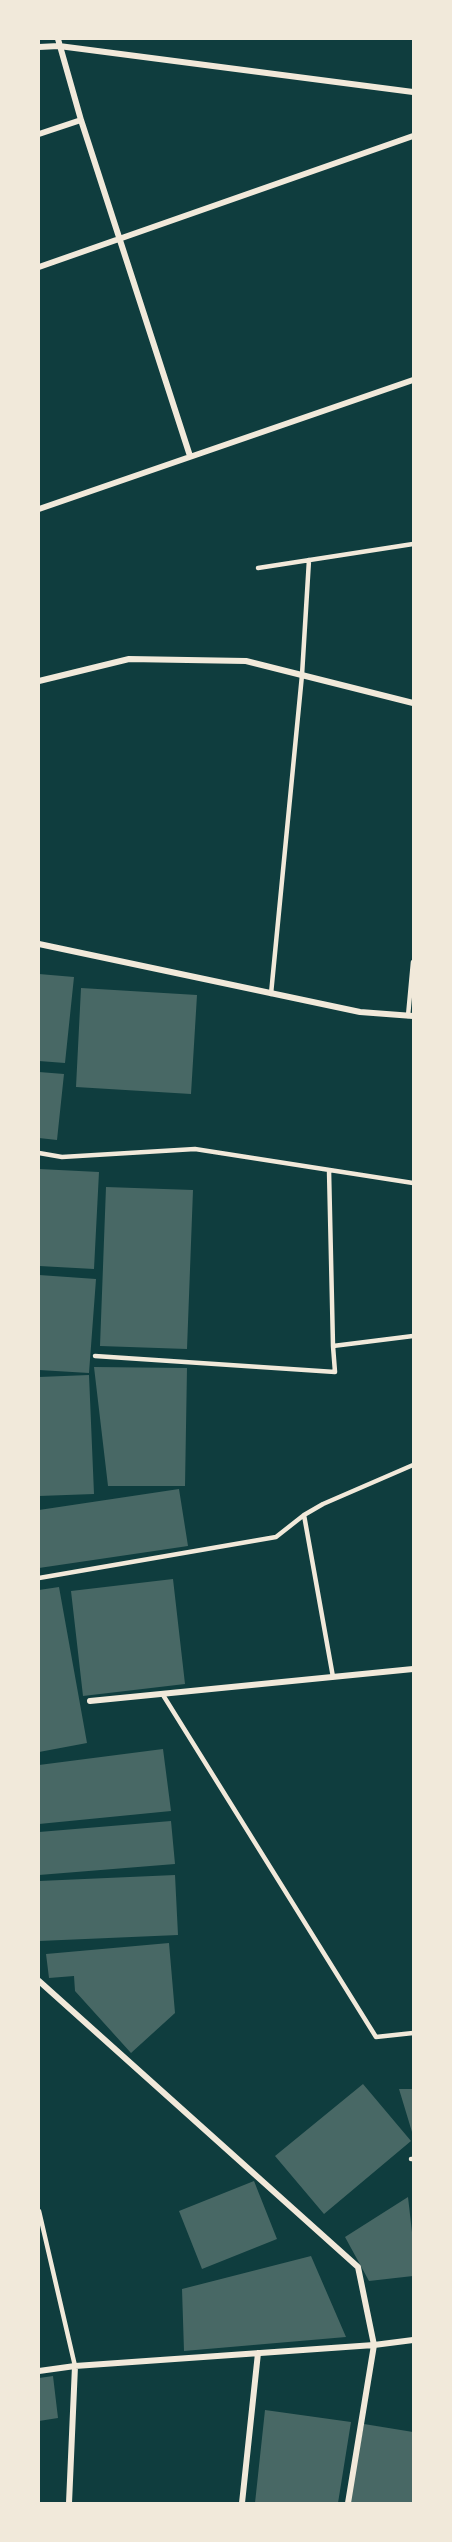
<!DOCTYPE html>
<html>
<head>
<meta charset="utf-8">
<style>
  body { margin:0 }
  #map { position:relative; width:452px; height:2542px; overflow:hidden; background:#0f3d3e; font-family:Manrope,sans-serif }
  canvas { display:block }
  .frame { position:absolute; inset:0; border:40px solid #f1e9da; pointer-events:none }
</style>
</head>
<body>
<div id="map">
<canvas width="452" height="2542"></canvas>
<div class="frame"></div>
</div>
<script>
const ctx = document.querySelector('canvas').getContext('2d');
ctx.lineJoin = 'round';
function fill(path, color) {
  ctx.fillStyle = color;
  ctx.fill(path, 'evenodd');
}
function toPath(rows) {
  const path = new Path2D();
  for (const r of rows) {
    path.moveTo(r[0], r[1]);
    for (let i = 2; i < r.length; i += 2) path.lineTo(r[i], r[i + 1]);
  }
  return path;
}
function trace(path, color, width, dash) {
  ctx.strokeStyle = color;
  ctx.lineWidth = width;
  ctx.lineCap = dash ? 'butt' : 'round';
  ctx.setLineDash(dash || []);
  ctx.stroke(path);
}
fill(toPath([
  [39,974,74,977,65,1063,39,1061],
  [81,988,197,995,191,1094,76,1087],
  [39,1072,64,1074,57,1140,39,1138],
  [39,1169,99,1172,94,1269,39,1266],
  [106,1187,193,1190,187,1349,100,1346],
  [39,1275,96,1279,89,1373,39,1370],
  [94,1367,187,1368,185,1486,108,1486],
  [89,1375,94,1494,39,1496,39,1377],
  [179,1489,188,1546,39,1568,39,1510],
  [173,1579,185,1684,83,1696,71,1591],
  [59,1587,87,1743,39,1752,39,1590],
  [163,1749,171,1811,39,1824,39,1765],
  [171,1821,175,1864,39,1875,39,1832],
  [175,1875,178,1935,39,1941,39,1881],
  [169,1943,175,2013,131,2053,75,1991,74,1976,49,1978,46,1954],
  [363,2084,411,2141,324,2214,275,2156],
  [399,2089,413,2089,413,2132,412,2132],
  [254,2181,277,2239,202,2269,179,2211],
  [408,2197,413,2241,413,2276,369,2281,345,2237],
  [311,2256,346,2337,184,2351,182,2289],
  [53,2376,58,2418,39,2421,39,2378],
  [265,2410,351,2422,338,2503,255,2503],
  [364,2424,413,2432,413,2503,349,2503]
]), '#486865');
trace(toPath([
  [258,568,413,544],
  [271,994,302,675,309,560],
  [408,1016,413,962],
  [39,1153,62,1157,195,1149,413,1183],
  [329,1170,333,1346,413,1336],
  [95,1356,335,1372,333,1346],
  [304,1515,333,1677],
  [39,1578,276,1537,304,1515,323,1504,413,1465],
  [163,1695,376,2037,413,2033],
  [411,2159,413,2159],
  [39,2211,75,2366]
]), '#f1e9da', 4.5);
trace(toPath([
  [58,39,81,120,190,456],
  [39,47,59,46,413,92],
  [39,134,81,120],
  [39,267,413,136],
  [39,509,413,380],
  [39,681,129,659,246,661,413,703],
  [39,944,360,1012,413,1016],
  [90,1701,413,1669],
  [39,1981,358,2267,374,2345,348,2503],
  [39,2371,75,2366,374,2345,413,2340],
  [69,2503,75,2366],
  [242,2503,258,2353]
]), '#f1e9da', 6);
</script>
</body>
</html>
